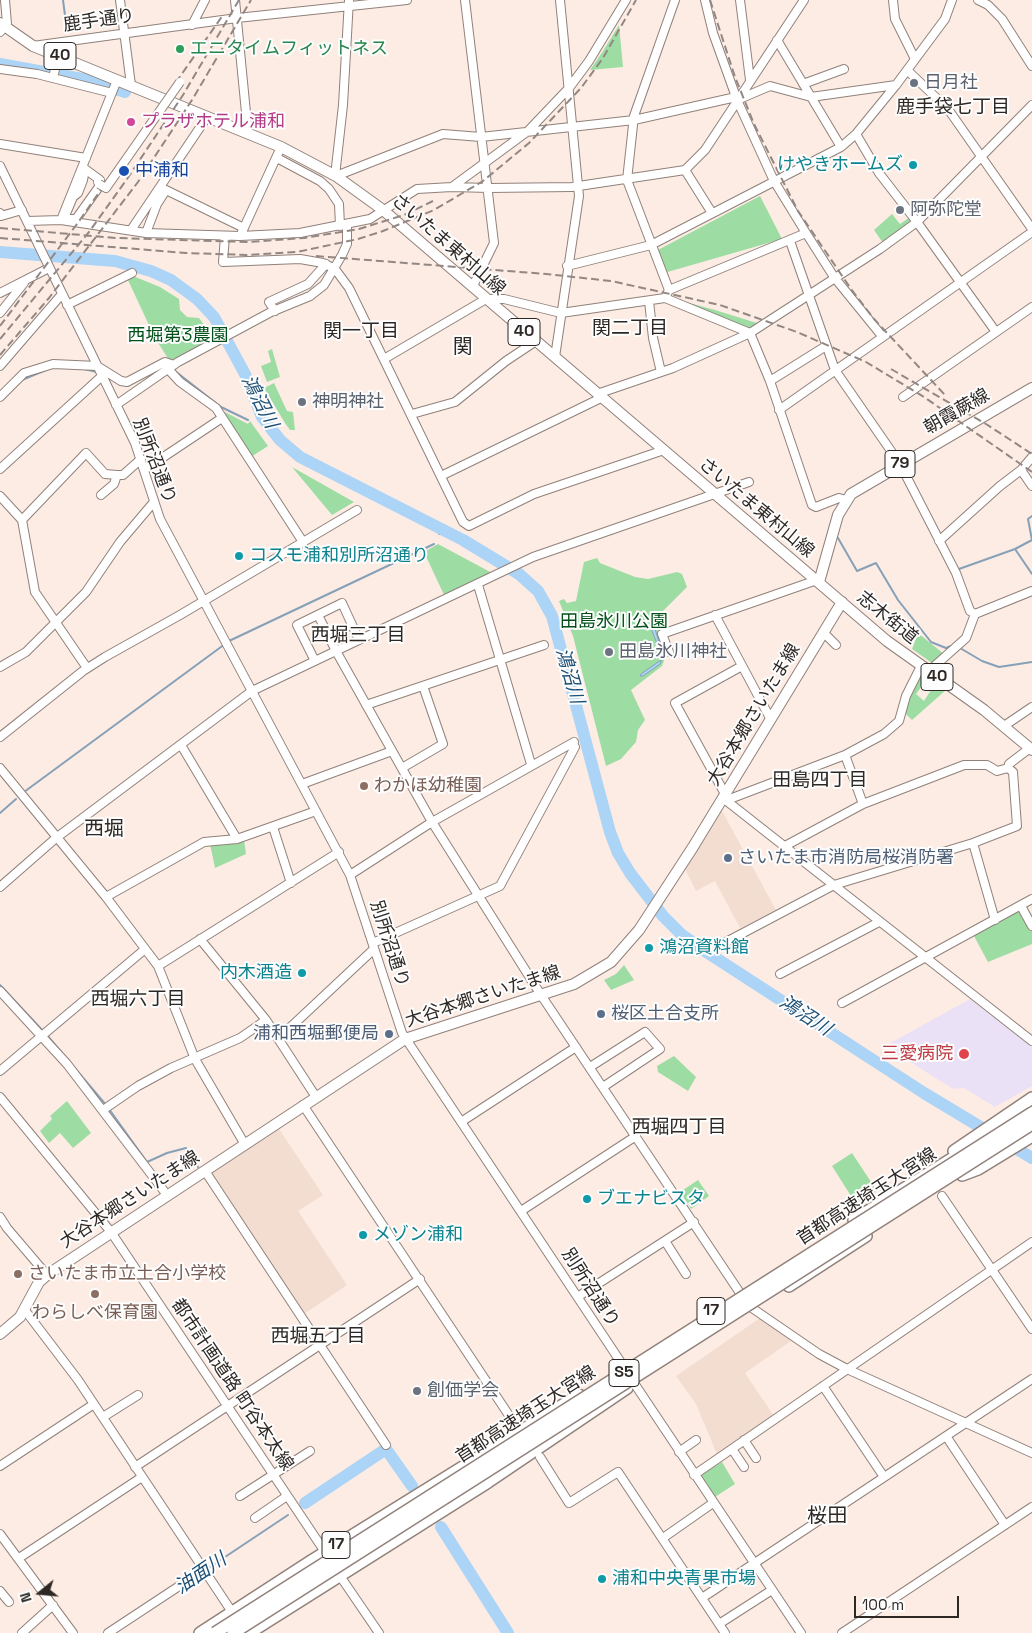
<!DOCTYPE html>
<html>
<head>
<meta charset="utf-8">
<style>
  body { margin:0 }
  #map { position:relative; width:1032px; height:1633px; overflow:hidden; background:#fdece4; font-family:"Space Grotesk",sans-serif }
  canvas { display:block }
  .north { position:absolute; left:15px; top:1568px; width:50px; height:50px; -webkit-text-stroke:4px #fdfdfd; paint-order:stroke; rotate:253deg; font-size:14px; font-weight:700; line-height:20px; text-align:center; color:#2e2825 }
  .north::after { content:''; display:block; margin:auto; width:18px; height:22px; background:#2e2825; clip-path:polygon(50% 0,100% 100%,50% 72%,0 100%) }
  .scale { position:absolute; left:854px; top:1596px; width:105px; height:22px; box-sizing:border-box; border:2px solid #2e2825; border-top:0; padding-left:6px; font-size:15px; line-height:18px; white-space:nowrap; color:#2e2825; -webkit-text-stroke:4px #fdfdfd; paint-order:stroke }
</style>
</head>
<body>
<div id="map">
<canvas width="1032" height="1633"></canvas>
<div class="north">N</div>
<div class="scale">100 m</div>
</div>
<script>
const ctx = document.querySelector('canvas').getContext('2d');
ctx.lineJoin = 'round';
function fill(path, color) {
  ctx.fillStyle = color;
  ctx.fill(path, 'evenodd');
}
function toPath(rows) {
  const path = new Path2D();
  for (const r of rows) {
    path.moveTo(r[0], r[1]);
    for (let i = 2; i < r.length; i += 2) path.lineTo(r[i], r[i + 1]);
  }
  return path;
}
function trace(path, color, width, dash) {
  ctx.strokeStyle = color;
  ctx.lineWidth = width;
  ctx.lineCap = dash ? 'butt' : 'round';
  ctx.setLineDash(dash || []);
  ctx.stroke(path);
}
function write(font, color, halo, rows, align = 'center') {
  ctx.font = font + ' "Space Grotesk","Noto Sans JP",sans-serif';
  ctx.lineWidth = 4;
  ctx.setLineDash([]);
  ctx.textBaseline = 'middle';
  ctx.strokeStyle = halo;
  ctx.fillStyle = color;
  for (const [text, x, y, turn = 0] of rows) {
    ctx.save();
    ctx.translate(x, y);
    ctx.rotate((+turn || 0) * Math.PI / 180);
    ctx.textAlign = isNaN(turn) ? turn : align;
    if (halo) ctx.strokeText(text, 0, 0);
    ctx.fillText(text, 0, 0);
    ctx.restore();
  }
}
fill(toPath([
  [722,811,776,910,740,928,715,881,696,891,685,869],
  [277,1126,323,1195,298,1211,347,1285,304,1314,210,1171],
  [760,1318,791,1341,745,1373,774,1416,717,1454,696,1404,676,1376]
]), '#f3ddd0');
fill(toPath([
  [970,999,1032,1047,1032,1086,995,1107,964,1088,953,1089,885,1046]
]), '#ebe1f6');
fill(toPath([
  [619,25,623,67,590,70,603,51],
  [760,196,782,239,664,273,656,251],
  [892,214,900,224,910,217,913,221,883,243,874,230],
  [133,276,160,287,179,299,180,310,187,317,199,318,208,330,212,341,174,363,169,360,155,338,127,278],
  [686,302,715,310,760,324,750,332,686,304],
  [272,349,280,377,267,382,261,366,271,362,268,351],
  [274,383,287,411,293,412,295,430,290,430,285,423,264,388],
  [219,409,248,424,250,421,268,446,251,457],
  [292,467,354,502,332,515],
  [438,544,494,574,445,597,424,552],
  [597,558,600,563,635,577,648,579,677,572,682,574,687,587,662,612,658,624,658,632,667,653,662,666,631,690,645,720,638,730,636,742,621,759,606,766,573,636,559,601,564,599,567,603,576,601,584,562],
  [918,633,944,654,932,663,912,649],
  [922,673,932,680,925,687,922,686,916,694,924,701,936,682,946,690,912,720,905,713,908,699],
  [244,840,246,854,215,868,210,844],
  [1018,910,1022,911,1032,931,1032,944,988,962,974,936],
  [624,965,634,980,611,990,604,980,616,974],
  [674,1056,696,1077,688,1091,658,1072,657,1066],
  [67,1101,91,1133,73,1148,60,1133,49,1143,40,1131,52,1119,50,1116],
  [852,1153,877,1191,856,1204,832,1166],
  [698,1180,709,1196,691,1209,680,1192],
  [722,1462,735,1484,715,1497,701,1475]
]), '#9ddda3');
const water = toPath([
  [653,622,663,656,660,664,643,676,640,676,641,674,661,660,660,651,650,626,653,622]
]);
fill(water, '#acd4f7');
trace(water, '#86a0b8', 1);
trace(toPath([
  [63,0,66,23],
  [84,369,97,372],
  [175,371,221,407,248,420],
  [22,380,46,370],
  [439,534,445,532],
  [838,538,857,571,876,563,898,600,931,642,946,648,951,646],
  [1015,549,1032,574],
  [959,569,1015,549,1032,540,1028,519,1032,516],
  [229,641,434,544],
  [960,648,982,661,999,667,1032,662],
  [24,792,225,644],
  [0,813,16,799],
  [0,985,43,1031],
  [46,1034,106,1105],
  [109,1109,147,1162,167,1153,186,1148,198,1167],
  [382,1448,384,1450],
  [207,1569,288,1515]
]), '#86a0b8', 2);
trace(toPath([
  [0,64,88,80,125,92],
  [0,252,115,261,151,271,171,280,197,299,214,317,245,374,262,417,280,440,300,457,463,540,519,574,538,591,552,616,610,832,618,853,630,873,663,916,682,935,708,953,924,1093,1032,1158],
  [305,1503,386,1449,412,1486],
  [441,1527,508,1633]
]), '#acd4f7', 12);
const minor = toPath([
  [120,0,131,85],
  [235,0,248,133],
  [465,0,494,243,473,286],
  [705,0,713,33,736,97],
  [740,0,750,80],
  [893,0,895,19,915,59],
  [978,0,988,5,1002,19,1032,66],
  [192,25,205,0],
  [0,32,7,24,5,0],
  [777,40,841,147],
  [33,46,237,18,407,0],
  [0,69,37,74,112,93],
  [907,70,948,109,1032,229],
  [53,78,58,56],
  [803,84,844,69],
  [737,100,774,181,806,233,834,277,882,336],
  [856,134,879,173,917,222,996,332],
  [0,144,86,158],
  [277,158,320,181,329,189,339,204,340,226],
  [0,166,135,443,160,519,350,875,402,1033,624,1367],
  [85,169,100,180,98,182,101,184,76,219,67,219,65,216,73,197,78,193,83,180,85,169],
  [685,170,712,213],
  [335,176,343,105,349,0],
  [336,176,443,134,481,137,634,120,736,97,737,100,770,86,811,97,896,85],
  [452,187,489,188,572,187,685,170,705,150,804,0],
  [0,213,1,216,22,210],
  [61,220,117,80],
  [27,221,61,220,146,233,240,236,300,233,370,219,417,189,452,187,528,131,569,88,589,61,626,0],
  [131,230,207,117],
  [242,232,281,147],
  [146,233,157,204,166,190,244,228],
  [225,236,223,262,300,259,323,263,335,269,349,288,463,522,469,526,534,494,664,450],
  [790,241,835,370,900,464,956,573,970,611,975,614],
  [567,266,651,245,841,147,856,134,896,85,945,19,952,0],
  [669,290,627,180,634,116,675,0],
  [0,293,49,268],
  [665,298,750,333,770,381,812,505,816,507,839,498,846,500],
  [649,301,653,338,661,372],
  [67,305,132,273],
  [275,311,269,302,308,284,326,264],
  [0,313,24,283],
  [555,357,579,196,560,0],
  [384,359,486,299,504,299,561,313,665,298,669,290,806,233],
  [0,366,62,294],
  [168,369,180,382,216,408,303,542],
  [770,381,826,346],
  [597,394,673,368,750,333,880,249,917,222,1032,105],
  [0,397,24,373,53,364,97,366,121,381,127,382,165,362,174,365],
  [903,397,1032,307],
  [116,405,178,362,271,312,310,296,324,285,342,255,347,244,347,225],
  [779,410,1032,232],
  [412,414,455,402,506,361,536,341],
  [0,469,102,376],
  [144,470,222,418],
  [1021,470,1032,486],
  [441,476,601,398],
  [101,495,114,484,117,475],
  [0,496,22,520],
  [939,541,1000,486,1021,470,1032,457],
  [478,585,531,764],
  [318,615,336,651,432,822,541,995,740,1293],
  [715,615,770,718],
  [823,632,836,645],
  [669,652,662,634,817,580],
  [315,661,297,625,342,603,359,640],
  [0,667,26,652,86,592,120,542,153,503],
  [87,668,35,592,22,520,86,453,105,474,117,475,123,475,141,459],
  [929,671,966,638,975,614,1032,591],
  [366,705,544,645],
  [1004,726,1032,707],
  [0,737,83,671,105,657,180,615,357,510],
  [181,745,237,839],
  [845,755,863,804],
  [0,768,106,897,158,966,339,852],
  [402,768,443,744,423,686],
  [302,784,392,751],
  [725,794,675,703,742,666],
  [723,798,1032,1041],
  [727,800,845,755,884,734,899,721,906,696,921,666],
  [273,827,291,883],
  [973,843,995,920],
  [785,846,863,804,964,765,987,765,997,771,1008,768,1009,764,1030,748],
  [350,875,432,822,574,742],
  [0,887,56,838,252,691,533,557,749,482],
  [106,897,204,842,237,839,316,811],
  [1021,906,1032,926],
  [200,939,266,1020,316,1097],
  [726,942,834,885,973,843,1017,826,1013,772,1008,768],
  [373,943,500,886,575,747],
  [158,966,195,1059,244,1143],
  [780,974,879,922],
  [0,991,67,1064,167,1195],
  [842,1003,1032,899],
  [279,1038,374,949],
  [590,1067,645,1032,660,1049,603,1087],
  [0,1071,144,950],
  [0,1097,111,1232,327,1555],
  [303,1105,520,1432],
  [103,1110,138,1086,171,1068,240,1038,266,1020],
  [461,1122,576,1047],
  [205,1171,386,1445],
  [942,1196,1032,1329],
  [521,1211,636,1136],
  [0,1217,7,1228,47,1275],
  [665,1241,686,1274],
  [579,1296,694,1222],
  [752,1308,819,1354,847,1369,1032,1453],
  [24,1309,78,1380,232,1612],
  [634,1383,801,1633],
  [823,1386,884,1477],
  [103,1417,138,1395],
  [946,1436,1005,1525],
  [744,1440,756,1458],
  [732,1449,744,1467],
  [679,1452,696,1440],
  [540,1457,569,1503,618,1472,725,1633],
  [0,1466,94,1404],
  [135,1467,420,1279],
  [694,1475,1032,1242],
  [240,1496,310,1451],
  [255,1518,287,1496],
  [0,1534,73,1633],
  [663,1538,713,1503],
  [19,1558,142,1477],
  [338,1573,379,1633],
  [0,1591,9,1602],
  [702,1598,1032,1379],
  [719,1624,772,1590],
  [22,1633,53,1605],
  [108,1633,205,1569],
  [842,1633,1032,1507]
]);
const major = toPath([
  [0,23,33,46,281,147,336,176,383,210,887,641,984,710,1032,750],
  [819,582,838,515,851,494,1032,388],
  [0,1334,20,1317,39,1282,47,1275,405,1039,574,984,611,962,639,930,693,847,842,602]
]);
const highway = toPath([
  [954,1151,1032,1098],
  [962,1175,978,1169,1032,1136],
  [854,1220,966,1150],
  [789,1286,866,1236],
  [200,1633,311,1561,579,1395],
  [249,1633,488,1482,627,1388]
]);
trace(minor, '#90817a', 10);
trace(major, '#90817a', 12);
trace(highway, '#90817a', 14);
trace(minor, '#fff', 8);
trace(major, '#fff', 10);
trace(highway, '#fff', 11);
trace(toPath([
  [710,0,735,77,754,124,798,211,851,289,874,319,945,395],
  [0,228,116,238,248,242,304,238,359,229,404,215,433,201],
  [0,238,186,253,247,255,297,252,358,239,383,231,434,210,483,181,529,143,581,88,603,58,636,0],
  [316,256,546,274,611,281,720,305,797,332,866,362,924,397,1032,472],
  [0,326,77,224,223,15],
  [0,339,89,232,127,179,183,95,239,0],
  [0,355,49,298,138,182,192,100,251,0],
  [891,369,986,424,1032,454]
]), '#928782', 2, [8, 4]);
const minorBridge = toPath([
  [99,184,106,188,180,82]
]);
const highwayBridge = toPath([
  [215,1633,1032,1113],
  [233,1633,1032,1124]
]);
trace(minorBridge, '#90817a', 10, []);
trace(highwayBridge, '#90817a', 14, []);
trace(minorBridge, '#fff', 8);
trace(highwayBridge, '#fff', 11);
for (const [x, y, r, color] of [
  [180,49,5,"#2e9e5b"],
  [914,83,5,"#6b7280"],
  [131,122,5,"#d1479c"],
  [913,165,5,"#0f9aa8"],
  [124,171,6,"#1a4fb4"],
  [900,210,5,"#6b7280"],
  [302,402,5,"#6b7280"],
  [239,556,5,"#0f9aa8"],
  [609,652,5,"#6b7280"],
  [364,786,5,"#8d6e63"],
  [728,858,5,"#5c6f8a"],
  [649,948,5,"#0f9aa8"],
  [302,973,5,"#0f9aa8"],
  [601,1014,5,"#5c6f8a"],
  [389,1034,5,"#5c6f8a"],
  [964,1054,6,"#e0444e"],
  [587,1199,5,"#0f9aa8"],
  [363,1235,5,"#0f9aa8"],
  [18,1274,5,"#8d6e63"],
  [95,1294,5,"#8d6e63"],
  [417,1391,5,"#6b7280"],
  [602,1579,5,"#0f9aa8"]
]) {
  const dot = new Path2D();
  dot.arc(x, y, r, 0, 2 * Math.PI);
  ctx.fillStyle = color;
  ctx.fill(dot);
  trace(dot, '#fdfdfd', 2);
}
for (const [x, y, w] of [
  [60,56,32],
  [524,332,32],
  [900,464,30],
  [937,677,32],
  [711,1311,28],
  [624,1373,30],
  [336,1545,28]
]) {
  const box = new Path2D();
  box.roundRect(x - w / 2, y - 13.5, w, 27, 4);
  ctx.fillStyle = '#fdfdfd';
  ctx.fill(box);
  trace(box, '#2e2825', 1);
}
write('bold 16px', '#2e2825', null, [
  ["40",60,56],
  ["40",524,332],
  ["79",900,464],
  ["40",937,677],
  ["17",711,1311],
  ["S5",624,1373],
  ["17",336,1545]
]);
write('18px', '#2e2825', '#fdfdfd', [
  ["鹿手通り",99,21,-8],
  ["さいたま東村山線",448,245,41],
  ["朝霞蕨線",957,412,-30],
  ["別所沼通り",154,461,69],
  ["さいたま東村山線",756,508,40],
  ["志木街道",887,618,39],
  ["大谷本郷さいたま線",754,715,-59],
  ["別所沼通り",389,944,72],
  ["大谷本郷さいたま線",483,997,-18],
  ["首都高速埼玉大宮線",867,1197,-33],
  ["大谷本郷さいたま線",130,1200,-33],
  ["別所沼通り",590,1288,57],
  ["都市計画道路 町谷本太線",232,1385,56],
  ["首都高速埼玉大宮線",526,1415,-33]
]);
write('18px', '#27864d', '#fdfdfd', [
  ["エニタイムフィットネス",190,49]
], 'left');
write('18px', '#5b616d', '#fdfdfd', [
  ["日月社",924,83],
  ["阿弥陀堂",910,210],
  ["神明神社",312,402],
  ["田島氷川神社",619,652],
  ["創価学会",427,1391]
], 'left');
write('18px', '#b23c85', '#fdfdfd', [
  ["プラザホテル浦和",141,122]
], 'left');
write('18px', '#0d838f', '#fdfdfd', [
  ["けやきホームズ",903,165,"right"],
  ["コスモ浦和別所沼通り",249,556],
  ["鴻沼資料館",659,948],
  ["内木酒造",292,973,"right"],
  ["ブエナビスタ",597,1199],
  ["メゾン浦和",373,1235],
  ["浦和中央青果市場",612,1579]
], 'left');
write('18px', '#164399', '#fdfdfd', [
  ["中浦和",135,171]
], 'left');
write('18px', '#015019', '#fdfdfd', [
  ["西堀第3農園",178,336],
  ["田島氷川公園",614,622]
]);
write('18px', '#785e54', '#fdfdfd', [
  ["わかほ幼稚園",374,786],
  ["さいたま市立土合小学校",28,1274],
  ["わらしべ保育園",95,1313,"center"]
], 'left');
write('18px', '#4e5e75', '#fdfdfd', [
  ["さいたま市消防局桜消防署",738,858],
  ["桜区土合支所",611,1014],
  ["浦和西堀郵便局",379,1034,"right"]
], 'left');
write('18px', '#be3a42', '#fdfdfd', [
  ["三愛病院",953,1054]
], 'right');
write('19px', '#2e2825', '#fdfdfd', [
  ["鹿手袋七丁目",953,108],
  ["関二丁目",630,329],
  ["関一丁目",361,332],
  ["西堀三丁目",358,636],
  ["田島四丁目",820,781],
  ["西堀六丁目",138,1000],
  ["西堀四丁目",679,1128],
  ["西堀五丁目",318,1337]
]);
write('italic 19px', '#1f5177', '#fdfdfd', [
  ["鴻沼川",259,402,63],
  ["鴻沼川",569,676,74],
  ["鴻沼川",805,1016,33],
  ["油面川",201,1574,-34]
]);
write('20px', '#2e2825', '#fdfdfd', [
  ["関",463,348],
  ["西堀",104,830],
  ["桜田",827,1517]
]);
</script>
</body>
</html>
